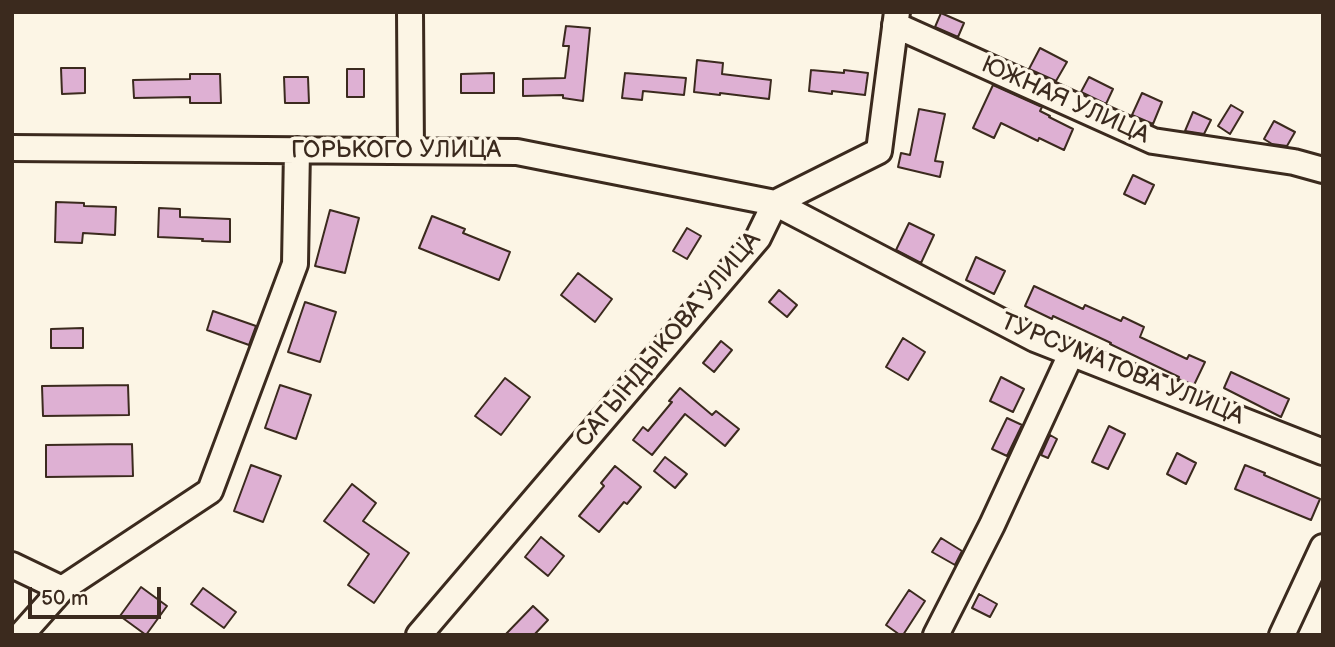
<!DOCTYPE html>
<html>
<head>
<meta charset="utf-8">
<style>
  body { margin:0 }
  #map { position:relative; width:1335px; height:647px; overflow:hidden; background:#fcf5e5; font-family:"Balsamiq Sans",sans-serif }
  canvas { display:block }
  .frame { position:absolute; inset:0; border:14px solid #3b2a1e; pointer-events:none }
  .scale { position:absolute; left:28px; top:587px; width:133px; height:32px; box-sizing:border-box; border:4px solid #3b2a1e; border-top:0; padding-left:9px; font-size:21px; line-height:24px; white-space:nowrap; color:#3b2a1e; -webkit-text-stroke:5px #fcf5e5; paint-order:stroke }
</style>
</head>
<body>
<div id="map">
<canvas width="1335" height="647"></canvas>
<div class="frame"></div>
<div class="scale">50 m</div>
</div>
<script>
const ctx = document.querySelector('canvas').getContext('2d');
ctx.lineJoin = 'round';
function fill(path, color) {
  ctx.fillStyle = color;
  ctx.fill(path, 'evenodd');
}
function toPath(rows) {
  const path = new Path2D();
  for (const r of rows) {
    path.moveTo(r[0], r[1]);
    for (let i = 2; i < r.length; i += 2) path.lineTo(r[i], r[i + 1]);
  }
  return path;
}
function trace(path, color, width, dash) {
  ctx.strokeStyle = color;
  ctx.lineWidth = width;
  ctx.lineCap = dash ? 'butt' : 'round';
  ctx.setLineDash(dash || []);
  ctx.stroke(path);
}
function write(font, color, halo, rows, align = 'center') {
  ctx.font = font + ' "Balsamiq Sans",sans-serif';
  ctx.lineWidth = 7;
  ctx.setLineDash([]);
  ctx.textBaseline = 'middle';
  ctx.strokeStyle = halo;
  ctx.fillStyle = color;
  for (const [text, x, y, turn = 0] of rows) {
    ctx.save();
    ctx.translate(x, y);
    ctx.rotate((+turn || 0) * Math.PI / 180);
    ctx.textAlign = isNaN(turn) ? turn : align;
    if (halo) ctx.strokeText(text, 0, 0);
    ctx.fillText(text, 0, 0);
    ctx.restore();
  }
}
const building = toPath([
  [941,13,964,23,958,37,935,27,941,13],
  [566,26,590,28,583,101,563,98,563,95,523,96,523,79,565,78,569,46,563,46,566,26],
  [1040,48,1067,62,1056,81,1029,69,1040,48],
  [697,60,723,63,722,74,771,80,769,99,720,93,720,95,694,92,697,60],
  [61,68,85,68,85,93,62,94,61,68],
  [347,69,364,69,364,97,347,97,347,69],
  [811,70,844,73,844,70,868,73,865,95,832,91,832,94,809,91,811,70],
  [494,73,494,93,461,93,461,74,494,73],
  [625,73,686,78,684,95,643,91,642,100,622,98,625,73],
  [190,74,220,74,221,103,190,103,190,97,134,98,133,80,190,79,190,74],
  [284,77,308,77,309,103,285,103,284,77],
  [1089,77,1113,89,1106,104,1081,92,1089,77],
  [993,85,1042,107,1040,111,1050,116,1049,117,1073,129,1064,150,1039,138,1038,141,1001,123,994,138,973,128,993,85],
  [1142,93,1162,102,1153,124,1132,115,1142,93],
  [1231,105,1243,112,1230,134,1218,126,1231,105],
  [919,109,945,114,935,161,943,162,940,177,898,167,901,153,910,155,919,109],
  [1193,112,1211,120,1204,134,1185,131,1193,112],
  [1274,121,1295,132,1287,146,1272,144,1264,139,1274,121],
  [1133,175,1154,185,1145,204,1124,194,1133,175],
  [56,202,84,203,84,206,116,207,115,235,83,233,82,243,55,242,56,202],
  [159,208,180,209,180,217,230,219,230,242,202,241,203,239,158,237,159,208],
  [330,210,359,218,345,273,315,266,330,210],
  [432,216,465,229,463,233,510,252,499,280,419,248,432,216],
  [909,223,934,235,921,263,896,250,909,223],
  [687,228,701,236,687,259,673,251,687,228],
  [976,257,1005,271,994,294,966,280,976,257],
  [578,273,612,299,595,322,561,295,578,273],
  [1034,286,1083,309,1085,305,1121,321,1123,317,1144,327,1140,337,1187,359,1189,355,1205,362,1194,385,1178,379,1179,377,1110,344,1111,343,1053,316,1052,319,1025,306,1034,286],
  [779,290,797,305,787,317,769,302,779,290],
  [305,302,336,312,320,362,288,352,305,302],
  [213,311,256,326,249,345,207,330,213,311],
  [83,328,83,348,51,348,51,329,83,328],
  [903,338,925,352,908,380,886,367,903,338],
  [721,341,732,350,714,372,703,363,721,341],
  [1231,372,1289,399,1281,417,1224,388,1231,372],
  [1001,377,1024,389,1013,412,990,401,1001,377],
  [505,378,530,397,501,435,475,416,505,378],
  [128,385,129,415,43,416,42,386,128,385],
  [280,385,311,395,296,439,265,428,280,385],
  [680,388,712,415,716,411,739,429,725,446,685,414,652,455,633,440,643,427,648,431,672,402,669,401,680,388],
  [1007,418,1022,425,1007,456,992,449,1007,418],
  [1109,426,1125,434,1108,469,1092,462,1109,426],
  [1050,435,1057,439,1048,458,1041,455,1050,435],
  [132,444,133,476,46,477,46,445,132,444],
  [1177,453,1196,463,1186,484,1167,474,1177,453],
  [665,457,687,474,675,488,654,471,665,457],
  [251,465,281,476,263,522,234,511,251,465],
  [1245,465,1265,473,1264,475,1320,499,1311,520,1235,489,1245,465],
  [615,466,641,487,627,504,624,502,599,532,579,516,604,486,601,483,615,466],
  [352,484,376,503,363,521,409,553,374,603,348,585,369,554,324,521,352,484],
  [541,537,564,556,548,576,525,557,541,537],
  [941,538,962,551,955,565,932,552,941,538],
  [141,587,167,606,146,635,120,616,141,587],
  [203,588,236,612,224,628,191,604,203,588],
  [909,590,925,601,903,635,900,635,886,625,909,590],
  [979,594,997,604,990,617,972,608,979,594],
  [533,606,548,620,534,635,505,635,533,606]
]);
fill(building, '#deb0d3');
trace(building, '#3b2a1e', 2);
const minor = toPath([
  [410,12,411,151],
  [895,25,1153,141,1294,162,1323,170],
  [12,148,517,152,775,203,1035,339,1323,452],
  [12,565,62,589],
  [21,635,62,589,210,491,295,264,297,150],
  [419,635,758,238,775,203,879,151,897,12],
  [936,635,992,525,1071,354],
  [1282,635,1323,547]
]);
trace(minor, '#3b2a1e', 30);
trace(minor, '#fcf5e5', 24);
write('24px', '#3b2a1e', '#fcf5e5', [
  ["ЮЖНАЯ УЛИЦА",1065,101,24],
  ["ГОРЬКОГО УЛИЦА",396,151],
  ["САГЫНДЫКОВА УЛИЦА",669,340,-50],
  ["ТУРСУМАТОВА УЛИЦА",1122,370,22]
]);
</script>
</body>
</html>
